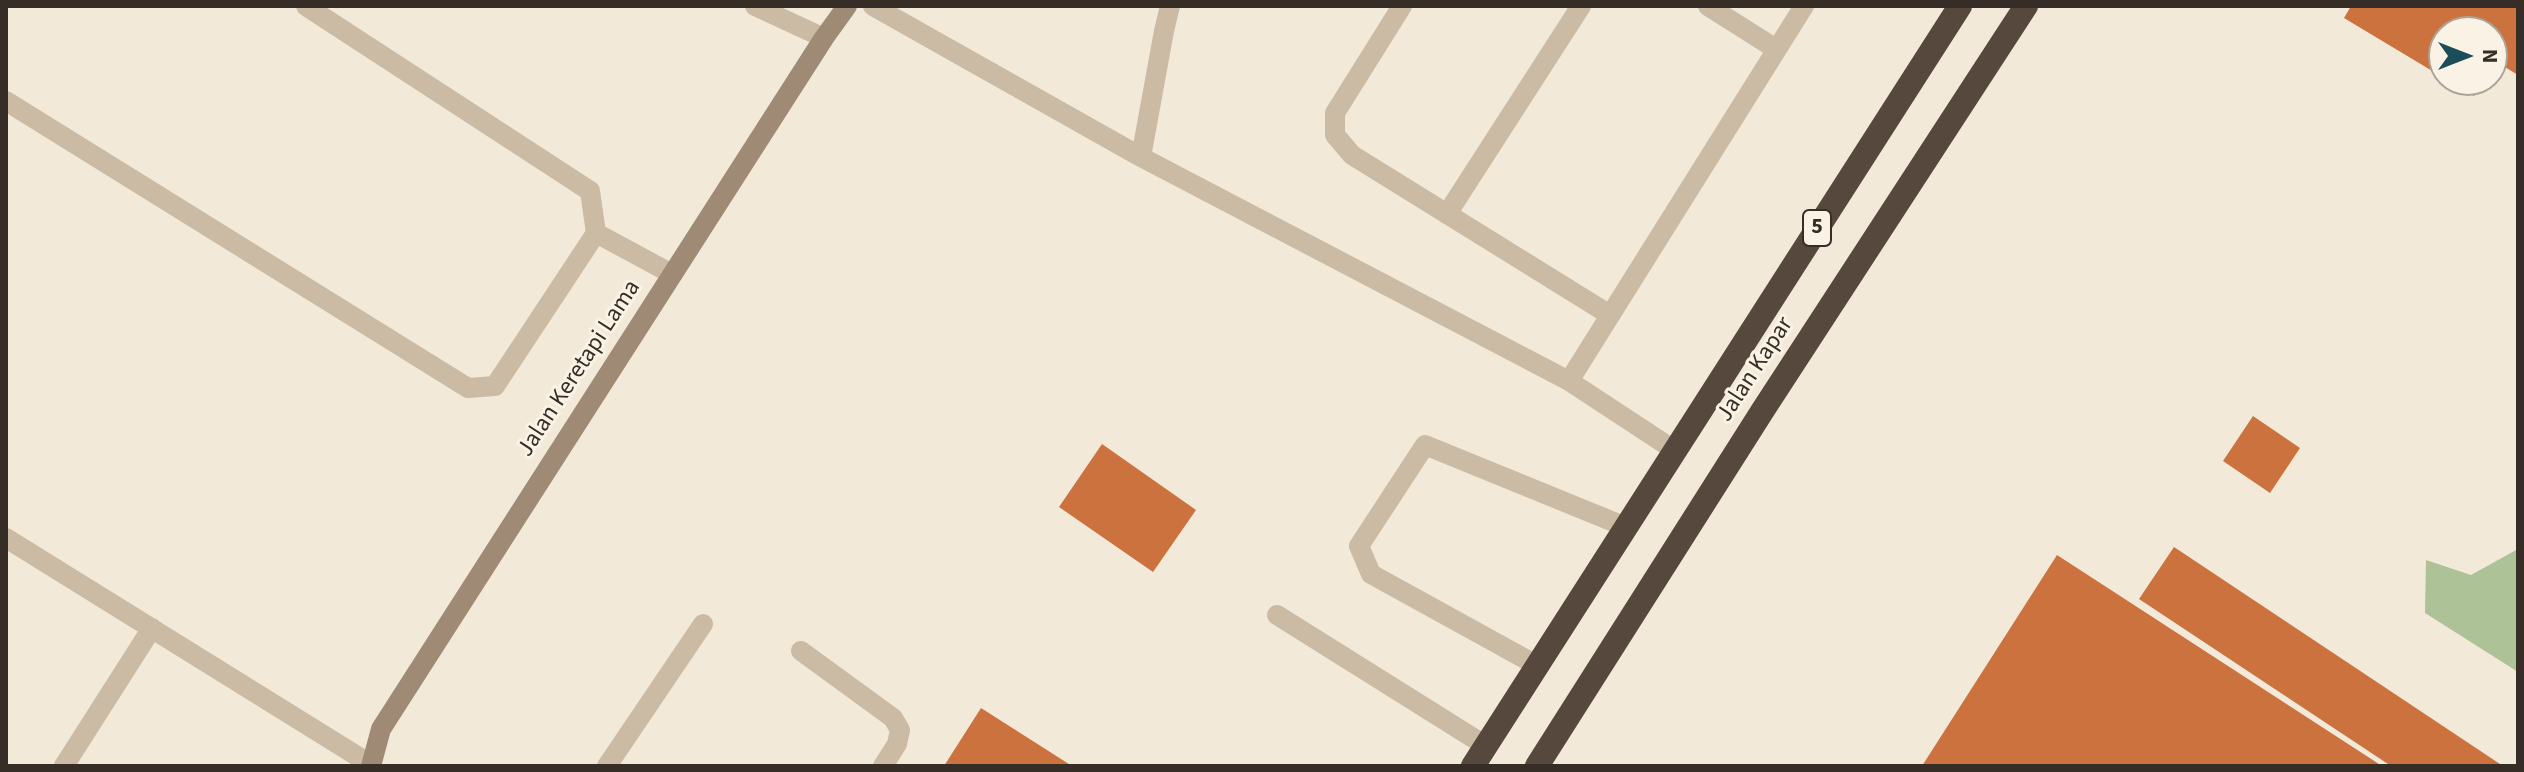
<!DOCTYPE html>
<html>
<head>
<meta charset="utf-8">
<style>
  body { margin:0 }
  #map { position:relative; width:2524px; height:772px; overflow:hidden; background:#f2e9d9; font-family:"Source Sans 3",sans-serif }
  canvas { display:block }
  .frame { position:absolute; inset:0; border:8px solid #362d26; pointer-events:none }
  .north { position:absolute; left:2428px; top:16px; width:80px; height:80px; box-sizing:border-box; background:#faf3e5; border:2px solid #aca499; border-radius:50%; rotate:90deg; font-size:22px; font-weight:700; line-height:32px; text-align:center; color:#362d26 }
  .north::after { content:''; display:block; margin:auto; width:28px; height:36px; background:#1a4d59; clip-path:polygon(50% 0,100% 100%,50% 72%,0 100%) }
</style>
</head>
<body>
<div id="map">
<canvas width="2524" height="772"></canvas>
<div class="frame"></div>
<div class="north">N</div>
</div>
<script>
const ctx = document.querySelector('canvas').getContext('2d');
ctx.lineJoin = 'round';
function fill(path, color) {
  ctx.fillStyle = color;
  ctx.fill(path, 'evenodd');
}
function toPath(rows) {
  const path = new Path2D();
  for (const r of rows) {
    path.moveTo(r[0], r[1]);
    for (let i = 2; i < r.length; i += 2) path.lineTo(r[i], r[i + 1]);
  }
  return path;
}
function trace(path, color, width, dash) {
  ctx.strokeStyle = color;
  ctx.lineWidth = width;
  ctx.lineCap = dash ? 'butt' : 'round';
  ctx.setLineDash(dash || []);
  ctx.stroke(path);
}
function write(font, color, halo, rows, align = 'center') {
  ctx.font = font + ' "Source Sans 3",sans-serif';
  ctx.lineWidth = 6;
  ctx.setLineDash([]);
  ctx.textBaseline = 'middle';
  ctx.strokeStyle = halo;
  ctx.fillStyle = color;
  for (const [text, x, y, turn = 0] of rows) {
    ctx.save();
    ctx.translate(x, y);
    ctx.rotate((+turn || 0) * Math.PI / 180);
    ctx.textAlign = isNaN(turn) ? turn : align;
    if (halo) ctx.strokeText(text, 0, 0);
    ctx.fillText(text, 0, 0);
    ctx.restore();
  }
}
fill(toPath([
  [2518,549,2518,672,2425,613,2426,560,2471,575]
]), '#aec298');
fill(toPath([
  [2351,6,2518,6,2518,75,2495,61,2492,66,2492,32,2444,32,2444,78,2344,18],
  [2448,80,2484,80,2474,96],
  [2253,416,2300,448,2270,493,2223,461],
  [1102,444,1196,510,1153,572,1059,507],
  [2174,547,2503,766,2391,766,2139,599],
  [2057,555,2382,766,1922,766],
  [981,708,1072,766,944,766]
]), '#cb723e');
trace(toPath([
  [873,6,1141,157],
  [1170,6,1164,31,1141,157,1569,381],
  [1708,6,1776,49],
  [6,101,468,388,495,386,596,233,590,191,306,6],
  [1447,214,1581,6],
  [596,233,672,274],
  [1277,615,1486,746],
  [801,651,893,718,900,730,897,744,883,766],
  [1538,666,1371,574,1359,546,1425,445,1626,527],
  [607,766,703,624]
]), '#cbbba4', 20);
trace(toPath([
  [755,6,824,38],
  [1402,6,1335,113,1335,135,1352,155,1610,315],
  [1674,450,1569,381,1804,6],
  [6,538,370,764],
  [64,766,152,628]
]), '#cbbba4', 20);
trace(toPath([
  [371,766,381,729,824,38,847,6]
]), '#9e8a75', 20);
trace(toPath([
  [1473,766,1960,6],
  [1537,766,1763,410,2026,6]
]), '#57483d', 24);
for (const [x, y, w] of [
  [1817,228,28]
]) {
  const box = new Path2D();
  box.roundRect(x - w / 2, y - 18, w, 36, 6);
  ctx.fillStyle = '#faf3e5';
  ctx.fill(box);
  trace(box, '#362d26', 2);
}
write('bold 22px', '#362d26', null, [
  ["5",1817,228]
]);
write('24px', '#362d26', '#faf3e5', [
  ["Jalan Keretapi Lama",580,369,-57],
  ["Jalan Kapar",1756,370,-57]
]);
</script>
</body>
</html>
